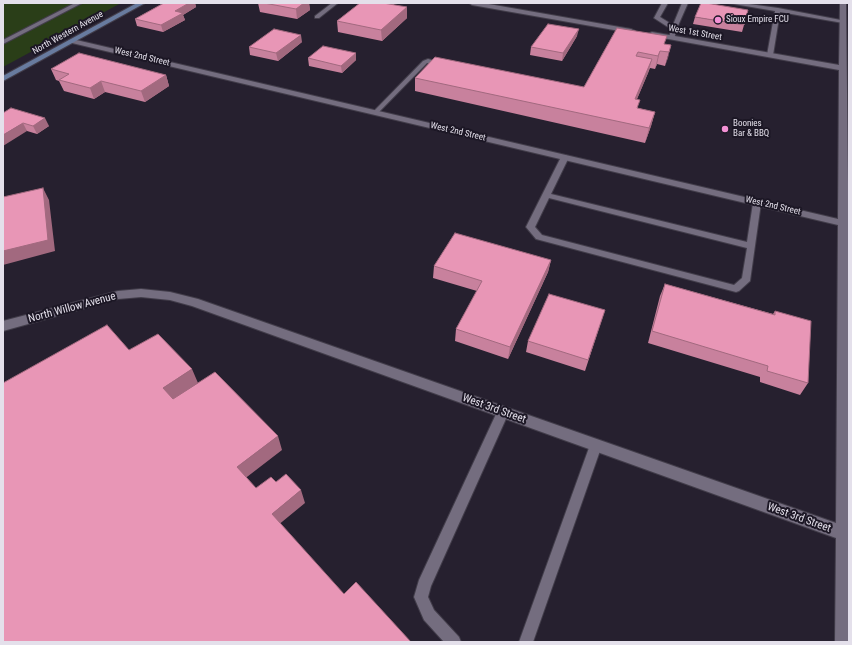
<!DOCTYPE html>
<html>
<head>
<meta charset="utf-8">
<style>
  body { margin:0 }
  #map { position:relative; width:852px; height:645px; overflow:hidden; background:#26202f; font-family:"Roboto Condensed",sans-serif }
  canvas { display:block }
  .frame { position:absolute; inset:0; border:4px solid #e4e0eb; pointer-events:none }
</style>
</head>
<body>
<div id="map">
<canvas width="852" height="645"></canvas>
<div class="frame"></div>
</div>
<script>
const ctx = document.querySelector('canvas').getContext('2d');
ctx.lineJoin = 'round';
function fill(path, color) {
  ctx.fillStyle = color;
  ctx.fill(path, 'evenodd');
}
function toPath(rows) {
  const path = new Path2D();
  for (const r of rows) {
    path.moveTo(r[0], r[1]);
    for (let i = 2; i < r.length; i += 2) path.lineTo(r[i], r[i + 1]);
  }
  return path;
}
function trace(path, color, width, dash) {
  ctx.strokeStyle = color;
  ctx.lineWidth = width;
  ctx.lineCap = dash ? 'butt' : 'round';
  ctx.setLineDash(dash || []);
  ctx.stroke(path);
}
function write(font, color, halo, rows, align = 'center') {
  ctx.font = font + ' "Roboto Condensed",sans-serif';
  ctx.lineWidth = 4;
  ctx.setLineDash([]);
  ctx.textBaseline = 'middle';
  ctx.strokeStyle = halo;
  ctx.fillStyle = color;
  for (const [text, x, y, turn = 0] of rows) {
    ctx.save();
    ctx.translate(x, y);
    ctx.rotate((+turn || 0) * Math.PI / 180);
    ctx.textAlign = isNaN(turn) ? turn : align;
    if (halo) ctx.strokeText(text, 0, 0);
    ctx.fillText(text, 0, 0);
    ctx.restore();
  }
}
fill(toPath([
  [3,3,121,3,3,67]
]), '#2a3e18');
const lane = toPath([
  [75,3,82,3,3,44,3,40,75,3],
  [332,3,338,3,319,18,315,18,315,16,332,3],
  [662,3,668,3,660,17,673,25,682,3,688,3,677,28,674,39,669,38,671,29,654,18,662,3],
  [728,3,742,3,778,8,846,21,843,23,780,12,773,55,770,57,767,55,775,11,728,3],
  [428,59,446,64,443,66,427,63,378,113,374,113,374,111,423,61,428,59],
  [562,155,565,155,569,157,551,194,747,242,753,203,757,200,760,201,761,203,750,281,739,291,736,292,536,239,526,227,562,155],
  [549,198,747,248,742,278,734,285,542,235,535,227,549,198],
  [503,407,507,409,509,412,431,586,428,597,434,610,459,637,461,642,444,642,424,620,414,597,419,580,497,412,499,409,503,407],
  [596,440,600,441,602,445,533,642,519,642,590,445,592,441,596,440]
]);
const street = toPath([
  [469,3,483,3,631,29,635,31,631,33,472,5,469,3],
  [840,3,846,3,849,273,849,642,835,642,836,538,192,306,170,300,141,297,118,299,3,331,3,321,118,291,141,289,170,292,198,299,836,523,838,225,72,43,68,41,72,39,838,219,839,70,652,36,648,34,652,32,839,65,840,3]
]);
const secondary = toPath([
  [137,3,145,3,3,81,3,76,137,3]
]);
trace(lane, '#423d4a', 2);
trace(street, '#423d4a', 2);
trace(secondary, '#423d4a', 2);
fill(lane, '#746d7f');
fill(street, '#746d7f');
fill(secondary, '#687b9f');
fill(toPath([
  [161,3,195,3,196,7,183,15,185,20,163,32,137,26,135,19,162,4],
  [258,3,309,3,310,10,297,19,260,12],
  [360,3,395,3,393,5,407,7,407,18,382,41,338,32,337,21],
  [695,17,744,25,742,32,693,24],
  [617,28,665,44,671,45,665,66,657,64,655,69,650,68,648,73,637,99,638,108,655,112,651,126,645,143,415,91,415,78,584,87],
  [577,36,562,61,530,55,531,47],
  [302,42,278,61,250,55,249,47],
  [356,53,356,60,342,73,309,66,308,58],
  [51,69,166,75,169,86,145,102,105,92,94,99,64,91,59,81,56,80],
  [3,113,49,126,37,134,27,131],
  [551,260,548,272,508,359,455,341,456,329,477,291,433,278,434,266],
  [665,284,773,314,775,311,808,383,800,395,760,382,760,377,648,343,660,296],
  [605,310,585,371,526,352,528,341]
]), '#c8819d');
fill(toPath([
  [189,3,195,3,196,7,183,15,185,20,163,32,161,25,175,11],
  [298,3,309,3,310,10,297,19,296,9],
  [383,3,395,3,383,13],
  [407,7,407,18,382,41,381,30],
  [579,29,577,36,562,61,563,53],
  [301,35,302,42,278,61,276,53],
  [671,45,668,58,665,66],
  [660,51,657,64,655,69,658,56],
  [356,53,356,60,342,73,341,66],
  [652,59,648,73,631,113,635,99],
  [166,75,169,86,145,102,141,91],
  [101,81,105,92,94,99,90,88],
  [655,112,651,126,645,143,649,128],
  [45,118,49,126,37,134,33,126],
  [23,123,27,131,3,146,3,135],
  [43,188,49,200,55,251,3,265,3,251],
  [551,260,548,272,508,359,510,347],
  [192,369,198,383,170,402,163,388],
  [278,436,282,450,243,480,237,467],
  [301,490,305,503,277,526,272,514]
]), '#a2697f');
const building = toPath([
  [164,3,189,3,175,11,183,13,161,25,135,19,164,3],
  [264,3,304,3,296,9,264,3],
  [360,3,383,3,407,7,381,30,337,21,360,3],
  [701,3,706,3,748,10,744,25,695,17,701,3],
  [548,24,579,29,563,53,531,47,548,24],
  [617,28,667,36,664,44,671,45,669,52,660,51,658,56,638,52,636,56,652,59,635,99,640,100,637,108,655,112,649,128,415,78,435,57,584,87,617,28],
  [274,29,301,35,276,53,249,47,274,29],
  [323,46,356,53,341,66,308,58,323,46],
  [79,53,166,75,141,91,101,81,90,88,59,80,69,74,51,69,79,53],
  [11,108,45,118,33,126,23,123,3,135,3,113,11,108],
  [43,188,48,240,3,251,3,197,43,188],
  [455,233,551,260,510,347,456,329,482,281,434,266,455,233],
  [665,284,775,315,775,311,811,321,808,383,767,371,768,366,652,331,665,284],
  [549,294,605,310,588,360,528,341,549,294],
  [107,325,129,350,158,334,192,369,163,388,173,399,215,372,278,436,237,467,256,488,271,477,276,482,286,474,301,490,272,514,344,594,356,582,411,642,3,642,3,383,107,325]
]);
fill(building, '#e896b6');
trace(building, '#a2697f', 1);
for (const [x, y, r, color] of [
  [718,20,4,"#f391d5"],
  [725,129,4,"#f391d5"]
]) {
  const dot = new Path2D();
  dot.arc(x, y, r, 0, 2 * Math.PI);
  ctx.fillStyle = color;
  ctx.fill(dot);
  trace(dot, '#1c1725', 1.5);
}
write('9px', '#e4e0eb', '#1c1725', [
  ["Sioux Empire FCU",726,20],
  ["Boonies",733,124],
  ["Bar & BBQ",733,134]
], 'left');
write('9px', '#e4e0eb', '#1c1725', [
  ["North Western Avenue",68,33,-29],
  ["West 1st Street",695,33,10],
  ["West 2nd Street",142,57,13],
  ["West 2nd Street",458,132,13],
  ["West 2nd Street",773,206,13]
]);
write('11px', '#e4e0eb', '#1c1725', [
  ["North Willow Avenue",72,308,-15],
  ["West 3rd Street",494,409,20],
  ["West 3rd Street",799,518,20]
]);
</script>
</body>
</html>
